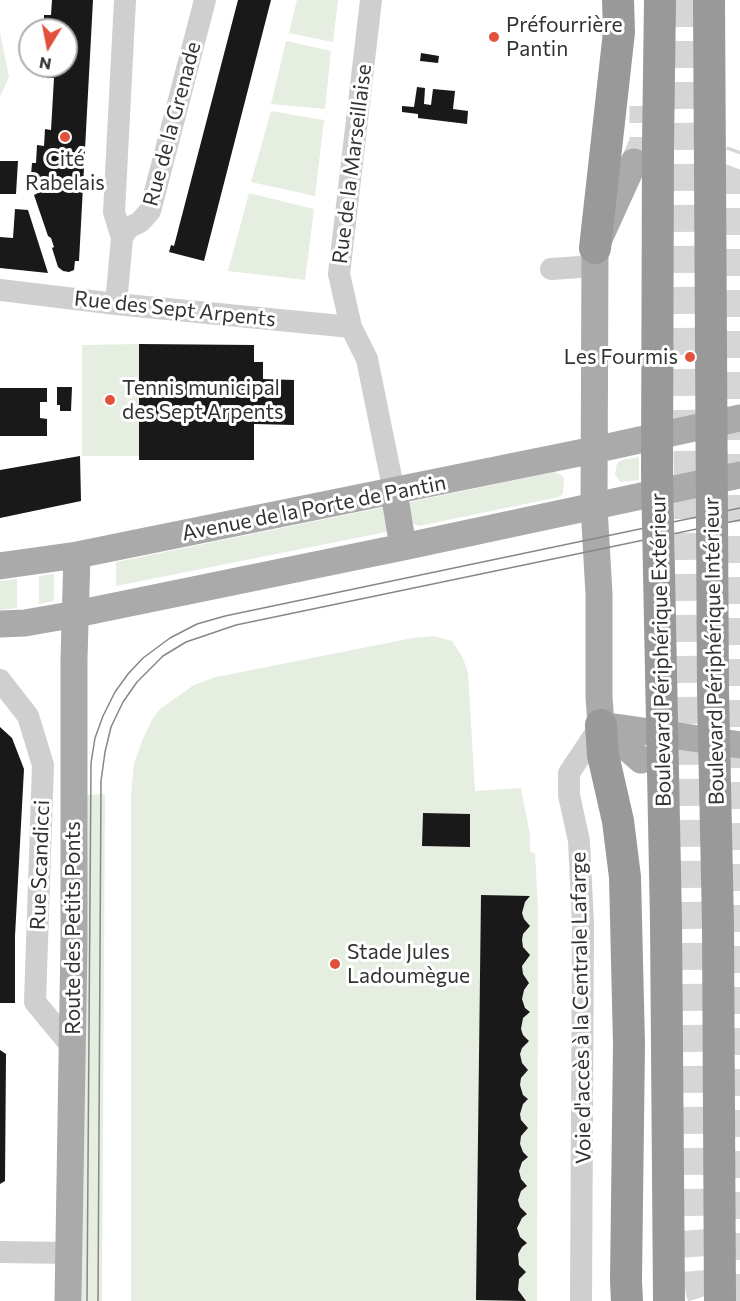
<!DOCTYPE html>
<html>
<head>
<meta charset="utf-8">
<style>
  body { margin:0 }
  #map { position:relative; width:740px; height:1301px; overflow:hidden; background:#fff; font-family:Commissioner,sans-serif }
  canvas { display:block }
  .north { position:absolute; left:18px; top:18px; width:60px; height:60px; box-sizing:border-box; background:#fff; border:2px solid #adadad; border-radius:50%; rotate:190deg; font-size:16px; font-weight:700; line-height:24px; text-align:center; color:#323232 }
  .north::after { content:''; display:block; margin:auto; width:21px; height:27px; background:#e1513c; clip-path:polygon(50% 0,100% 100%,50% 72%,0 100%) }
</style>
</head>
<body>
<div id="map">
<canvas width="740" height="1301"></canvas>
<div class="north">N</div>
</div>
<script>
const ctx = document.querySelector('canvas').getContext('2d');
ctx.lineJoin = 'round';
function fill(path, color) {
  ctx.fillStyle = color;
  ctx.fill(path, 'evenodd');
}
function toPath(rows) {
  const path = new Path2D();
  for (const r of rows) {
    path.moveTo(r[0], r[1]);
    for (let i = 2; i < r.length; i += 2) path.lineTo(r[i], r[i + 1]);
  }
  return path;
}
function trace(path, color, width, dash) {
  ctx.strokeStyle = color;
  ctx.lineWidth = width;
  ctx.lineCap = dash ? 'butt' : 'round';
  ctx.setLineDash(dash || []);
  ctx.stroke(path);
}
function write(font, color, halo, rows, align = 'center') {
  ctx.font = font + ' Commissioner,sans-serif';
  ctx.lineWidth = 6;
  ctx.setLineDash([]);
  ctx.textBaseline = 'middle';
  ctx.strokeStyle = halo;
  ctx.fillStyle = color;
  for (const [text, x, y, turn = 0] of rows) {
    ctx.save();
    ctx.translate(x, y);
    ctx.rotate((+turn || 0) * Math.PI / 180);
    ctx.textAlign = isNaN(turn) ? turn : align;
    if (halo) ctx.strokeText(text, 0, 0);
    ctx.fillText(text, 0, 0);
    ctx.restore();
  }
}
fill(toPath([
  [297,0,338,0,333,42,289,33],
  [0,32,9,77,0,97],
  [286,41,331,51,325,109,271,104],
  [271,111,324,120,315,196,251,182],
  [249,193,314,209,305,280,228,271],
  [139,344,139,456,82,456,82,345],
  [639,457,639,480,620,482,615,474,617,463,622,460],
  [554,472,563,476,564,481,563,494,559,497,419,526,414,524,411,519,408,504,410,502],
  [385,507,391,531,116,586,116,562],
  [54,574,54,601,39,604,39,576],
  [17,579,17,608,0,610,0,581],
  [434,636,452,641,463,658,468,673,475,791,521,788,530,835,530,852,535,853,538,908,537,1301,131,1301,131,795,134,764,142,741,153,718,160,709,194,685,216,677,413,638],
  [105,794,102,1301,82,1301,83,795]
]), '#e5eee1');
fill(toPath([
  [52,0,93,0,79,261,75,261,74,270,69,272,63,271,58,267,52,248,54,247,51,238,48,236,34,195,40,192,35,175,31,175,32,163,36,163,37,145,44,146,45,129,51,130,54,78,47,78,48,66,66,66,66,30,44,30,44,15,51,15],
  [238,0,271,0,204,261,169,252,171,245,174,246],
  [421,53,439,56,438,63,420,61],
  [417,87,425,88,424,104,431,105,433,89,455,91,453,109,468,111,467,124,418,118,418,114,402,112,402,106,414,107],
  [0,161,18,161,16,194,0,194],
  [15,209,28,210,48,273,0,268,0,237,13,238],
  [139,344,254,345,254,362,263,362,263,379,294,380,294,425,254,424,254,460,139,460],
  [57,387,72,387,71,411,60,411,60,405,57,405],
  [0,388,47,388,47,402,40,402,40,418,47,419,47,436,0,436],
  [80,456,81,501,0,518,0,470],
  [0,727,12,738,24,769,15,936,15,1003,0,1003],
  [423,813,470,814,470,847,422,846],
  [481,895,530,896,525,902,522,913,524,919,530,926,523,934,522,940,523,947,530,955,522,966,523,974,529,983,524,990,522,999,525,1008,530,1012,523,1018,521,1029,523,1035,529,1041,522,1048,520,1054,522,1063,528,1070,521,1078,520,1085,523,1095,528,1099,523,1104,520,1114,521,1120,528,1128,521,1136,520,1144,523,1152,528,1157,522,1162,519,1171,521,1179,527,1186,521,1191,518,1200,520,1207,527,1214,522,1218,517,1228,520,1237,527,1243,522,1247,518,1254,519,1265,526,1272,519,1279,518,1290,526,1301,476,1300],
  [0,1050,6,1054,5,1181,0,1184]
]), '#191919');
trace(toPath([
  [683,0,694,1224,699,1291,702,1301],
  [634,162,643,142,643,106],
  [739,1301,733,671,733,170,740,151]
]), '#d6d6d6', 27, [27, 14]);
trace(toPath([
  [371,0,339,274,351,327,367,359,394,492],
  [122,238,128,228,140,222,150,211,205,0],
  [551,269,595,266],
  [0,290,116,304,351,327],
  [116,304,122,238,114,212,125,0],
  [0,680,28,716,43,765,35,1002,73,1048],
  [0,1252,69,1253],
  [581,1301,583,925,579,841,569,795,569,773,601,725]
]), '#cfcfcf', 22);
trace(toPath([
  [394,492,403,547],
  [0,566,77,555,594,450,740,418],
  [0,624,25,623,76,614,403,547,740,475],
  [601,725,599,697,599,594,594,507,595,248,634,162],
  [601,725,740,745],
  [601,725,641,760],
  [68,1301,74,940,74,659,77,555]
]), '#aaa', 27);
trace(toPath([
  [658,146,660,0],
  [595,248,619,32,618,0],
  [601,725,603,755,618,821,625,877,629,1044,626,1281,627,1301]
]), '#999', 32);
trace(toPath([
  [87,1301,91,763,95,738,103,716,115,692,128,674,143,658,170,638,197,624,225,616,740,508],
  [98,1301,101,781,105,752,111,727,123,702,137,682,163,656,186,642,236,625,740,520]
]), '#878787', 1.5);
trace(toPath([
  [709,0,713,691,718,924,720,1301],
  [658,146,657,473,666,921,669,1301]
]), '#999', 32);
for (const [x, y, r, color] of [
  [494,37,6,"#e1513c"],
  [65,137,6,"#e1513c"],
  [690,357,6,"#e1513c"],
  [110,400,6,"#e1513c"],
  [335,964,6,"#e1513c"]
]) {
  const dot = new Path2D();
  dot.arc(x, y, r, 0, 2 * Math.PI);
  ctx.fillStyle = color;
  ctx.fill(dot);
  trace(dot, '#fff', 2);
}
write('21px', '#323232', '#fff', [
  ["Préfourrière",506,25],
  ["Pantin",506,49],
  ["Cité",65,159,"center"],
  ["Rabelais",65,183,"center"],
  ["Les Fourmis",678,357,"right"],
  ["Tennis municipal",122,388],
  ["des Sept Arpents",122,412],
  ["Stade Jules",347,952],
  ["Ladoumègue",347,976]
], 'left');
write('21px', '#323232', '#fff', [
  ["Rue de la Grenade",172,124,-75],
  ["Rue de la Marseillaise",352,164,-83],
  ["Rue des Sept Arpents",175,309,6],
  ["Avenue de la Porte de Pantin",314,508,-11],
  ["Boulevard Périphérique Extérieur",661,650,-91],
  ["Boulevard Périphérique Intérieur",714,651,-91],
  ["Rue Scandicci",40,865,-88],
  ["Route des Petits Ponts",73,928,-90],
  ["Voie d'accès à la Centrale Lafarge",581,1008,-91]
]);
</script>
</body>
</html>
